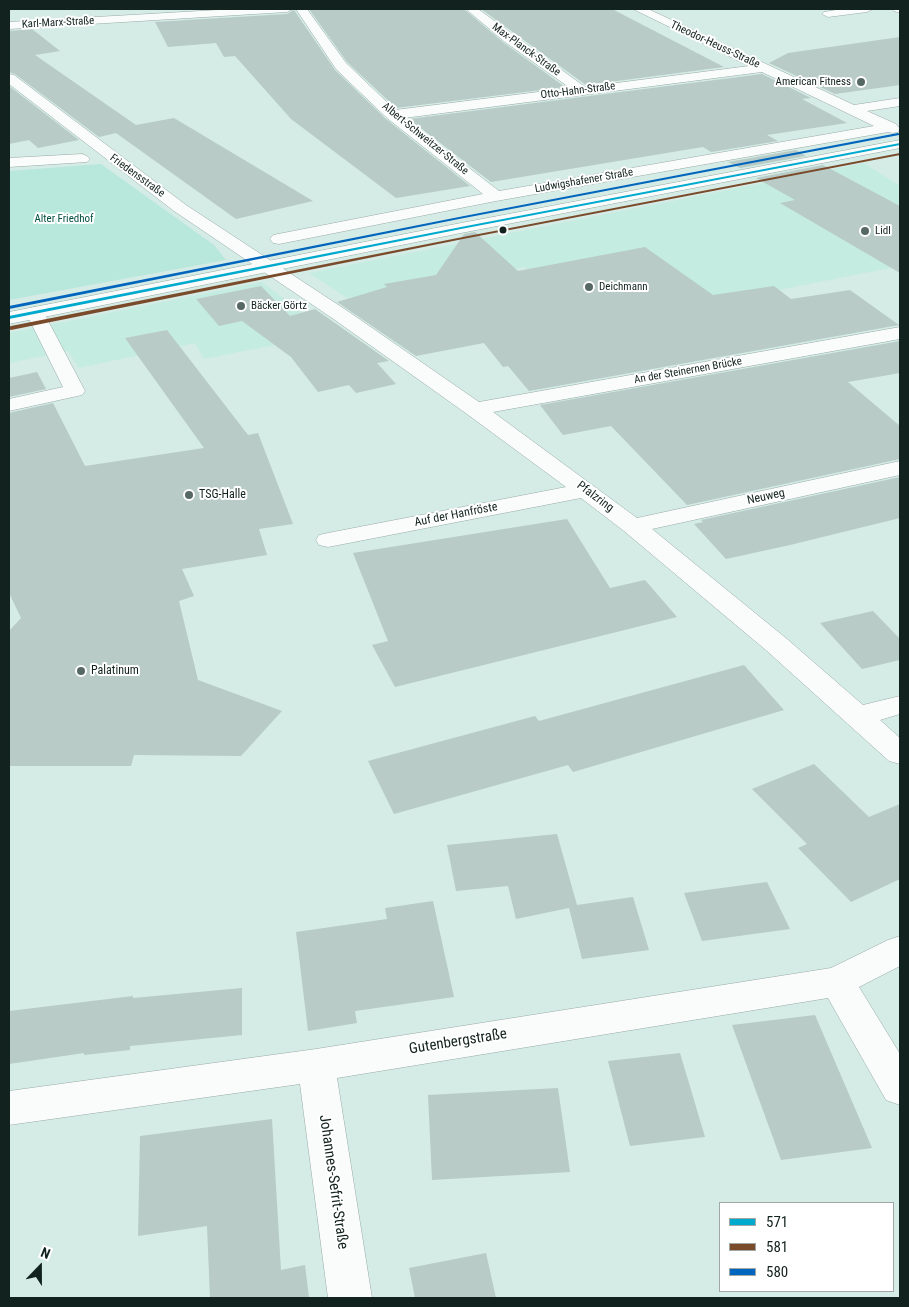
<!DOCTYPE html>
<html>
<head>
<meta charset="utf-8">
<style>
  body { margin:0 }
  #map { position:relative; width:909px; height:1307px; overflow:hidden; background:#d5ebe5; font-family:"Roboto Condensed",sans-serif }
  canvas { display:block }
  .frame { position:absolute; inset:0; border:10px solid #12221e; pointer-events:none }
  .legend { position:absolute; left:719px; top:1202px; width:175px; height:90px; box-sizing:border-box; background:#fff; border:1px solid #a0a7a5; margin:0; padding:6px 9px; list-style:none; font-size:15px; color:#12221e }
  .legend li { display:flex; align-items:center; gap:10px; height:25px }
  .legend b { width:25px; border:1px solid #a0a7a5 }
  .north { position:absolute; left:15px; top:1242px; width:50px; height:50px; -webkit-text-stroke:4px #fff; paint-order:stroke; rotate:22deg; font-size:14px; font-weight:700; line-height:20px; text-align:center; color:#12221e }
  .north::after { content:''; display:block; margin:auto; width:18px; height:22px; background:#12221e; clip-path:polygon(50% 0,100% 100%,50% 72%,0 100%) }
</style>
</head>
<body>
<div id="map">
<canvas width="909" height="1307"></canvas>
<div class="frame"></div>
<ul class="legend">
<li><b style="height:6px;background:#00a9ce"></b>571</li>
<li><b style="height:6px;background:#7a4b2a"></b>581</li>
<li><b style="height:6px;background:#0065bd"></b>580</li>
</ul>
<div class="north">N</div>
</div>
<script>
const ctx = document.querySelector('canvas').getContext('2d');
ctx.lineJoin = 'round';
function fill(path, color) {
  ctx.fillStyle = color;
  ctx.fill(path, 'evenodd');
}
function toPath(rows) {
  const path = new Path2D();
  for (const r of rows) {
    path.moveTo(r[0], r[1]);
    for (let i = 2; i < r.length; i += 2) path.lineTo(r[i], r[i + 1]);
  }
  return path;
}
function trace(path, color, width, dash) {
  ctx.strokeStyle = color;
  ctx.lineWidth = width;
  ctx.lineCap = dash ? 'butt' : 'round';
  ctx.setLineDash(dash || []);
  ctx.stroke(path);
}
function write(font, color, halo, rows, align = 'center') {
  ctx.font = font + ' "Roboto Condensed",sans-serif';
  ctx.lineWidth = 4;
  ctx.setLineDash([]);
  ctx.textBaseline = 'middle';
  ctx.strokeStyle = halo;
  ctx.fillStyle = color;
  for (const [text, x, y, turn = 0] of rows) {
    ctx.save();
    ctx.translate(x, y);
    ctx.rotate((+turn || 0) * Math.PI / 180);
    ctx.textAlign = isNaN(turn) ? turn : align;
    if (halo) ctx.strokeText(text, 0, 0);
    ctx.fillText(text, 0, 0);
    ctx.restore();
  }
}
fill(toPath([
  [864,163,900,186,900,266,591,327,525,267,347,298,309,273],
  [262,282,330,334,204,359,195,343,79,368,68,351,9,363,9,333]
]), '#c5ece1');
fill(toPath([
  [101,164,214,245,226,260,9,300,9,171]
]), '#b7e8db');
fill(toPath([
  [309,9,464,9,504,43,565,87,396,108,347,62],
  [481,9,612,9,724,67,586,85],
  [294,10,335,70,386,119,470,186,396,198,291,119,235,56,224,57,216,43,168,47,155,22,287,14],
  [32,29,60,51,35,55,136,125,174,118,313,201,236,219,116,133,99,137,15,74,9,72,9,31],
  [900,37,900,85,835,94,769,63,788,53],
  [762,74,811,98,802,99,847,123,767,135,778,141,711,152,703,147,491,182,409,119],
  [9,86,79,140,38,148,29,140,9,144],
  [796,150,806,156,740,168,728,162],
  [823,165,900,206,900,273,780,203,795,200,756,178],
  [475,232,518,271,645,247,713,295,774,286,791,299,850,290,899,325,529,391,508,366,503,367,484,343,416,356,337,302,387,287,384,284,436,275,464,234],
  [261,286,290,316,315,309,389,361,377,363,396,384,356,393,349,385,318,392,291,357,242,321,219,326,196,299],
  [167,330,248,435,258,433,293,524,259,529,267,555,182,569,194,596,179,601,198,680,282,711,241,756,134,755,131,766,9,766,9,631,21,618,9,593,9,413,53,403,85,466,204,448,125,338],
  [900,341,900,373,848,382,900,426,900,459,687,505,611,426,563,435,540,405],
  [37,372,46,389,9,397,9,378],
  [900,477,900,518,790,545,726,559,694,524,703,522,701,520],
  [567,519,610,588,645,580,677,617,395,687,372,645,388,641,353,553],
  [873,611,900,639,900,660,862,669,820,623],
  [744,665,784,710,573,772,568,765,394,814,368,761,535,716,539,721],
  [814,764,869,817,900,804,900,879,851,902,798,848,807,844,752,789],
  [557,834,577,905,633,897,649,950,582,959,569,908,516,919,508,886,456,891,447,845],
  [767,882,790,929,702,941,684,893],
  [433,901,454,997,355,1011,357,1023,308,1031,296,932,387,919,385,908],
  [242,988,242,1035,130,1046,130,1050,84,1055,84,1053,9,1064,9,1011,133,996,133,998],
  [815,1015,872,1148,781,1160,732,1025],
  [680,1053,705,1137,630,1146,608,1061],
  [558,1088,570,1172,432,1180,428,1095],
  [272,1119,281,1270,305,1265,309,1298,210,1298,207,1226,138,1236,140,1136],
  [486,1253,496,1298,415,1298,409,1268]
]), '#b8cbc6');
const minor = toPath([
  [235,9,293,9,287,12,9,29,9,22,235,9],
  [296,9,307,9,346,63,395,110,570,88,505,42,466,9,478,9,585,87,749,66,633,9,648,9,854,105,900,98,900,106,867,111,896,124,900,129,898,132,893,133,888,132,496,201,279,244,273,243,270,239,273,235,483,194,387,118,336,69,296,9],
  [762,72,874,126,499,191,404,118,762,72],
  [842,9,873,9,867,12,828,17,822,14,824,12,842,9],
  [892,9,900,9,900,13,894,11,892,9],
  [9,74,14,75,186,205,349,312,479,402,900,327,900,339,493,412,637,518,900,461,900,475,652,529,787,639,863,705,900,696,900,714,880,720,900,738,900,764,889,761,767,651,624,531,581,498,328,547,319,545,316,540,319,535,328,533,566,487,467,414,335,320,174,211,9,84,9,74],
  [82,154,87,156,90,159,87,162,9,167,9,158,82,154],
  [35,307,42,309,44,313,85,391,82,395,9,411,9,399,63,387,26,313,28,309,35,307],
  [900,936,900,966,859,987,900,1054,900,1105,886,1100,828,998,337,1078,372,1298,328,1298,300,1084,9,1125,9,1091,316,1049,831,968,888,940,900,936]
]);
const major = toPath([
  [900,140,900,148,461,233,9,324,9,312,461,223,900,140]
]);
trace(minor, '#99aaa6', 1);
trace(major, '#99aaa6', 1);
fill(minor, '#f9fcfb');
fill(major, '#f9fcfb');
fill(toPath([
  [900,143,900,145,461,229,9,319,9,316,461,227,900,143]
]), '#00a9ce');
fill(toPath([
  [900,153,900,155,463,239,11,330,9,329,9,327,11,326,463,237,900,153]
]), '#7a4b2a');
fill(toPath([
  [898,133,900,134,899,135,459,219,9,309,9,306,459,217,898,133]
]), '#0065bd');
for (const [x, y, r, color] of [
  [861,82,5,"#566864"],
  [503,230,4.5,"#12221e"],
  [865,231,5,"#566864"],
  [589,287,5,"#566864"],
  [241,306,5,"#566864"],
  [189,495,5,"#566864"],
  [81,671,5,"#566864"]
]) {
  const dot = new Path2D();
  dot.arc(x, y, r, 0, 2 * Math.PI);
  ctx.fillStyle = color;
  ctx.fill(dot);
  trace(dot, '#fff', 2);
}
write('11px', '#12221e', '#fff', [
  ["Karl-Marx-Straße",58,23,-3],
  ["Theodor-Heuss-Straße",715,45,25],
  ["Max-Planck-Straße",526,50,36],
  ["Otto-Hahn-Straße",578,91,-7],
  ["Albert-Schweitzer-Straße",425,139,39],
  ["Friedensstraße",137,176,36],
  ["Ludwigshafener Straße",584,181,-10],
  ["An der Steinernen Brücke",688,371,-10]
]);
write('11px', '#12221e', '#fff', [
  ["American Fitness",851,82,"right"],
  ["Lidl",875,231],
  ["Deichmann",599,287],
  ["Bäcker Görtz",251,306]
], 'left');
write('11px', '#014f42', '#fff', [
  ["Alter Friedhof",64,219]
]);
write('12px', '#12221e', '#fff', [
  ["TSG-Halle",199,495],
  ["Palatinum",91,671]
], 'left');
write('12px', '#12221e', '#fff', [
  ["Pfalzring",595,497,37],
  ["Neuweg",766,497,-12],
  ["Auf der Hanfröste",456,515,-11]
]);
write('15px', '#12221e', '#fff', [
  ["Gutenbergstraße",458,1042,-9],
  ["Johannes-Sefrit-Straße",333,1182,82]
]);
</script>
</body>
</html>
